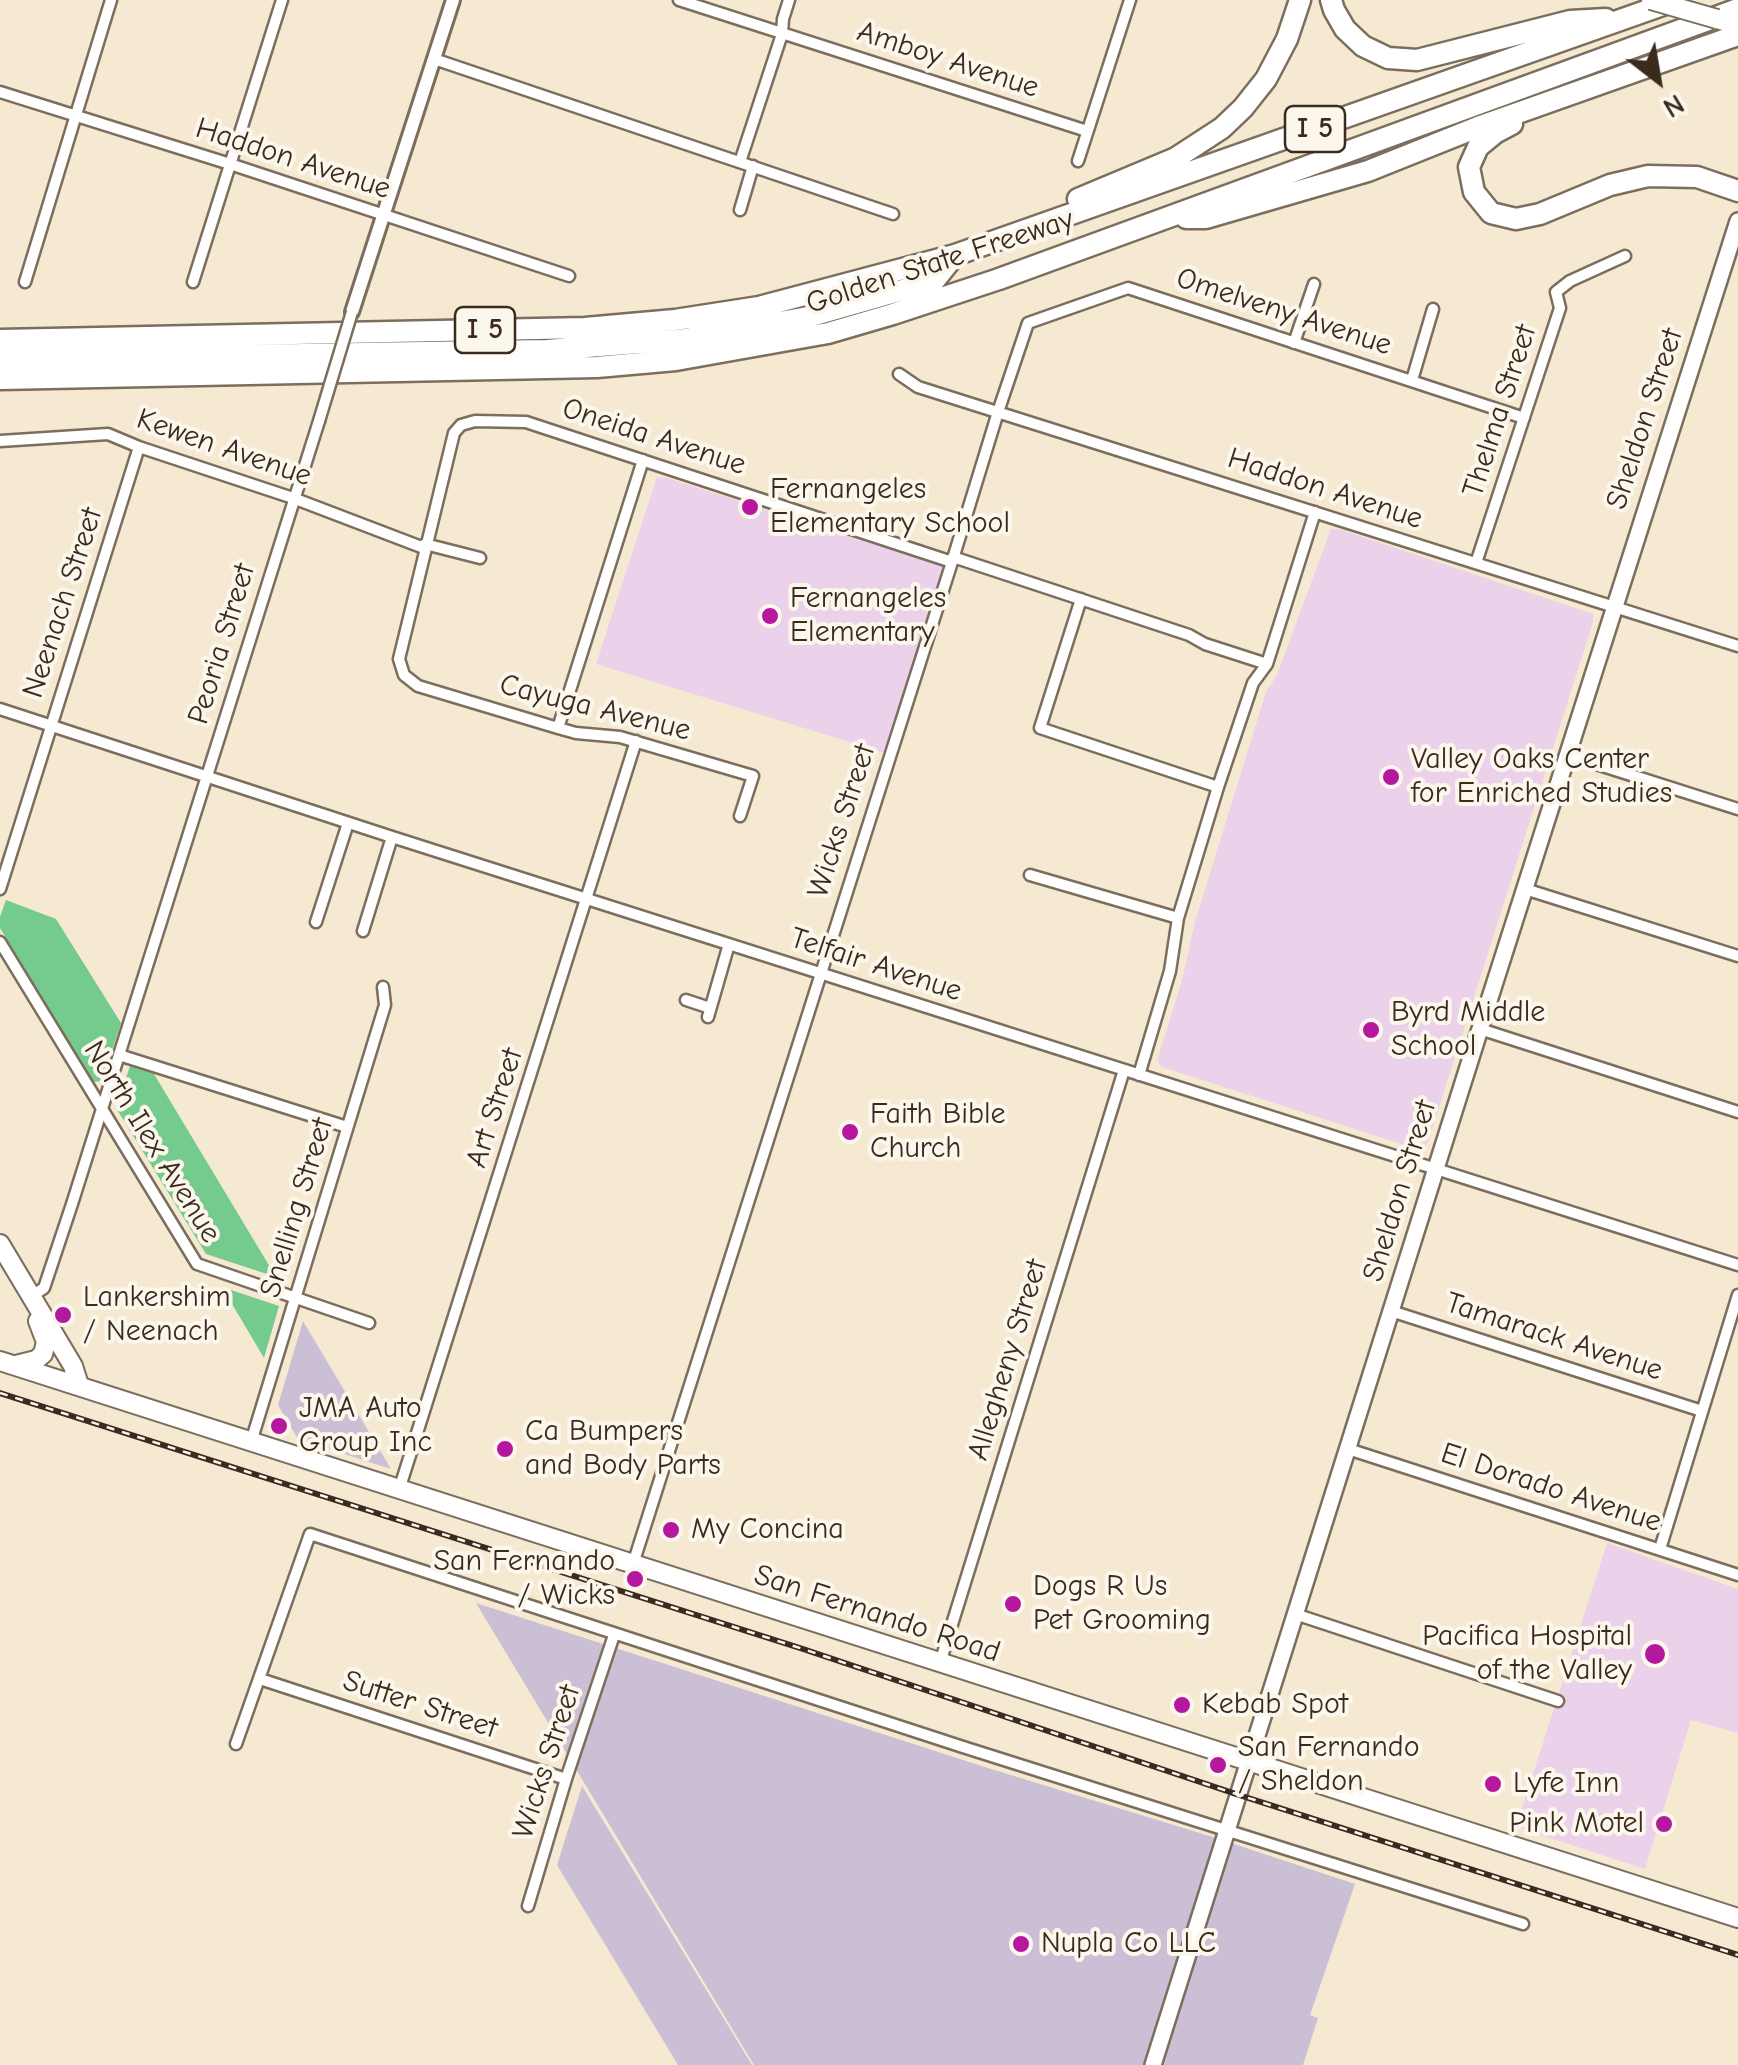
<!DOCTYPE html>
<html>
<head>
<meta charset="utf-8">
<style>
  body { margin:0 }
  #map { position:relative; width:1738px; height:2065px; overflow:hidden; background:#f5e9d2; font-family:"Comic Neue",sans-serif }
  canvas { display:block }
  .north { position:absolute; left:1608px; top:30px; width:100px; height:100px; -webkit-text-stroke:8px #fbf7ec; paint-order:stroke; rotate:149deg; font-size:28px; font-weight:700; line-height:40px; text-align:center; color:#3b2a1e }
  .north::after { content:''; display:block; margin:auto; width:35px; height:45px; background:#3b2a1e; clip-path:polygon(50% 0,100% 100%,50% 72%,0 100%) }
</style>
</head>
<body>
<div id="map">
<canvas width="1738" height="2065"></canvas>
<div class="north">N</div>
</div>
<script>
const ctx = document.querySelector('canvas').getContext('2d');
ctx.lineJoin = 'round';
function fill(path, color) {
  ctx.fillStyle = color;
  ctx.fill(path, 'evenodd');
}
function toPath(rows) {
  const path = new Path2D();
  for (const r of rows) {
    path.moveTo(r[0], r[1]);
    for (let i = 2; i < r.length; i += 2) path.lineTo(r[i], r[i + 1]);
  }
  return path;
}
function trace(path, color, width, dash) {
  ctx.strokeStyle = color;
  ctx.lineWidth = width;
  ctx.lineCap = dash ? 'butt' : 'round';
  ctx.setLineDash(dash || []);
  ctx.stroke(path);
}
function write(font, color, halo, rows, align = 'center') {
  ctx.font = font + ' "Comic Neue",sans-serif';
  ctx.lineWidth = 8;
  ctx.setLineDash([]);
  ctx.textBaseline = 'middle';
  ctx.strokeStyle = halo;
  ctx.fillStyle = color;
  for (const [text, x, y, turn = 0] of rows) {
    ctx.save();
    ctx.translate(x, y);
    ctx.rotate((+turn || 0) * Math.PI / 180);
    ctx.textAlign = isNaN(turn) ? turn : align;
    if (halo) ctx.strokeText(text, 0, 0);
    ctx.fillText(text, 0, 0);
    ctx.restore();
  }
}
fill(toPath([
  [657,477,667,478,944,567,885,753,596,664],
  [1331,529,1339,529,1593,614,1593,622,1428,1142,1423,1148,1417,1149,1162,1067,1159,1063,1158,1058,1183,977,1195,922,1266,692,1277,675],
  [1607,1543,1738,1589,1738,1733,1691,1720,1645,1869,1516,1827]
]), '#ecd1ea');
fill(toPath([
  [303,1321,391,1469,298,1439,278,1405],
  [476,1603,988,1768,1216,1838,1355,1884,1310,2015,1318,2018,1303,2065,754,2065],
  [582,1786,752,2065,678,2065,557,1865]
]), '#cbbfd5');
fill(toPath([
  [6,900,56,919,121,1023,102,1081,92,1082,0,928,0,917],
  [130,1066,154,1074,276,1277,206,1254,116,1108],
  [222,1287,279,1306,264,1358]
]), '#75ca8d');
const minor = toPath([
  [679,0,1087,131],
  [434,59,893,214],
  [0,92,230,164,569,276],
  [1078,161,1130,0],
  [740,162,782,34,783,19,789,0],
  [740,210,753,166],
  [25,282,111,0],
  [193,282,282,0],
  [1294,343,1314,284],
  [899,374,918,387,1738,646],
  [1412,380,1433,309],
  [0,441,108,434,139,447,293,498,424,548],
  [425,544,480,558],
  [953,557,1189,635,1205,644,1267,664],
  [1476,563,1560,308,1556,292,1570,281,1625,256],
  [1081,599,1040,728,1218,787],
  [0,709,392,837,1738,1265],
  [558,728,643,460],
  [1568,755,1738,809],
  [740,816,753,776,620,737,576,733,558,728,418,686,404,675,399,659,454,433,461,425,475,421,526,422,952,562],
  [1030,875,1178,918],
  [0,889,139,447],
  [1525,889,1738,956],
  [316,922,348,823],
  [363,931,392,837],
  [0,942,197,1264,369,1323],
  [686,1000,710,1008],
  [708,1017,729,944],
  [1480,1029,1738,1112],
  [119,1055,347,1127],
  [1139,1075,1170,971,1178,918,1218,787,1253,683,1267,664,1315,512],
  [32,1296,44,1288,72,1204,319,421],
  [1391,1311,1702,1411],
  [251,1442,385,1005,383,987],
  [1348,1449,1738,1575],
  [399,1490,636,741],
  [1660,1549,1738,1295],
  [633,1564,952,562,998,412,1028,323,1128,288,1524,418],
  [1295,1614,1558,1701],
  [940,1663,1124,1070],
  [260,1679,566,1779],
  [236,1744,310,1534,963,1747,1523,1924],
  [528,1906,566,1779,614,1635]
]);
const tertiary = toPath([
  [352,312,453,0]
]);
const secondary = toPath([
  [1153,2065,1480,1029,1738,221]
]);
const primary = toPath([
  [1717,19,1738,25],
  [0,1244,73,1366,79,1385],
  [0,1361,1738,1918],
  [16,1365,36,1360,43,1354,46,1342,38,1321]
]);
const motorway = toPath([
  [1331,0,1334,10,1345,29,1363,46,1388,58,1417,60,1570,21,1606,19],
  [1512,124,1495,133,1478,147,1469,167,1474,192,1491,213,1516,219,1540,214,1610,185,1648,176,1697,177,1738,191],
  [1078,199,1176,158,1222,128,1243,108,1266,79,1287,39,1300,0],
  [1186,218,1206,218,1368,171,1478,127,1738,35],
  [0,340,585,328,675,320,759,307,955,255,1674,1],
  [0,359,547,350,679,340,808,317,934,281,955,255],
  [0,379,597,367,676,360,828,333,893,314,999,279,1738,9]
]);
trace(minor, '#7c6d5d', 15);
trace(tertiary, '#7c6d5d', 18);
trace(secondary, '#7c6d5d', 20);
trace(primary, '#7c6d5d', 22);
trace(motorway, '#7c6d5d', 25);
trace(minor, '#fff', 10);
trace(tertiary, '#fff', 12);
trace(secondary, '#fff', 15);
trace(primary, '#fff', 18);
trace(motorway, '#fff', 20);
const rail = toPath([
  [0,1393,803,1649,1239,1795,1738,1955]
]);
trace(rail, '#3b2a1e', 6);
trace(rail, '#fbf7ec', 2.5, [8]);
const minorBridge = toPath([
  [319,421,352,312]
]);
const primaryBridge = toPath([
  [1651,0,1717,19]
]);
trace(minorBridge, '#7c6d5d', 15, []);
trace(primaryBridge, '#7c6d5d', 22, []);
trace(minorBridge, '#fff', 10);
trace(primaryBridge, '#fff', 18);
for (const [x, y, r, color] of [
  [750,507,10,"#b5179e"],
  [770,616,10,"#b5179e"],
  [1391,777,10,"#b5179e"],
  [1371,1030,10,"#b5179e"],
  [850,1132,10,"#b5179e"],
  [63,1315,10,"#b5179e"],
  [279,1426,10,"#b5179e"],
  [505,1449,10,"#b5179e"],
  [671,1530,10,"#b5179e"],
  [635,1579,10,"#b5179e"],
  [1013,1604,10,"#b5179e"],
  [1655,1654,12,"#b5179e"],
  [1182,1705,10,"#b5179e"],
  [1218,1765,10,"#b5179e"],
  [1493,1784,10,"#b5179e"],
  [1664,1824,10,"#b5179e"],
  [1021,1944,10,"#b5179e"]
]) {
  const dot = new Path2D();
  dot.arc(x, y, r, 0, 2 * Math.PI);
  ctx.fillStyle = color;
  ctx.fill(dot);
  trace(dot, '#fbf7ec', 4);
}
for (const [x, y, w] of [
  [1315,129,60],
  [485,330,60]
]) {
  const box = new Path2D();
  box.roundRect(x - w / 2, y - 23, w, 46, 8);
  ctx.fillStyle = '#fbf7ec';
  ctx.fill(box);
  trace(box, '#3b2a1e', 2.5);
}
write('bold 28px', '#3b2a1e', null, [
  ["I 5",1315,129],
  ["I 5",485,330]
]);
write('30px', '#3b2a1e', '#fbf7ec', [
  ["Amboy Avenue",948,60,18],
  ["Haddon Avenue",293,159,18],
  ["Golden State Freeway",940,262,-18],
  ["Omelveny Avenue",1284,312,18],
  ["Thelma Street",1500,411,-72],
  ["Sheldon Street",1645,419,-72],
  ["Oneida Avenue",654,437,18],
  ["Kewen Avenue",224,448,19],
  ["Haddon Avenue",1325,489,18],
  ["Neenach Street",63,603,-72],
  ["Peoria Street",222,644,-73],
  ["Cayuga Avenue",595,708,14],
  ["Wicks Street",842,821,-72],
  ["Telfair Avenue",876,965,18],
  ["Art Street",495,1108,-72],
  ["North Ilex Avenue",152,1142,58],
  ["Sheldon Street",1400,1191,-73],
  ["Snelling Street",297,1208,-73],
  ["Tamarack Avenue",1554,1337,18],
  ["Allegheny Street",1008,1360,-73],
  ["El Dorado Avenue",1551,1488,18],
  ["San Fernando Road",877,1614,18],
  ["Sutter Street",420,1705,18],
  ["Wicks Street",547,1762,-72]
]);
write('30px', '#3b2a1e', '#fbf7ec', [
  ["Fernangeles",770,490],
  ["Elementary School",770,524],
  ["Fernangeles",790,599],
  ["Elementary",790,633],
  ["Valley Oaks Center",1411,760],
  ["for Enriched Studies",1411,794],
  ["Byrd Middle",1391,1013],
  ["School",1391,1047],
  ["Faith Bible",870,1115],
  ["Church",870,1149],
  ["Lankershim",83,1298],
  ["/ Neenach",83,1332],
  ["JMA Auto",299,1409],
  ["Group Inc",299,1443],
  ["Ca Bumpers",525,1432],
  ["and Body Parts",525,1466],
  ["My Concina",691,1530],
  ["San Fernando",615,1562,"right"],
  ["/ Wicks",615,1596,"right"],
  ["Dogs R Us",1033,1587],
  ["Pet Grooming",1033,1621],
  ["Pacifica Hospital",1632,1637,"right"],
  ["of the Valley",1632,1671,"right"],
  ["Kebab Spot",1202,1705],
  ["San Fernando",1238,1748],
  ["/ Sheldon",1238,1782],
  ["Lyfe Inn",1513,1784],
  ["Pink Motel",1644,1824,"right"],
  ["Nupla Co LLC",1041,1944]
], 'left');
</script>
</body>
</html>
